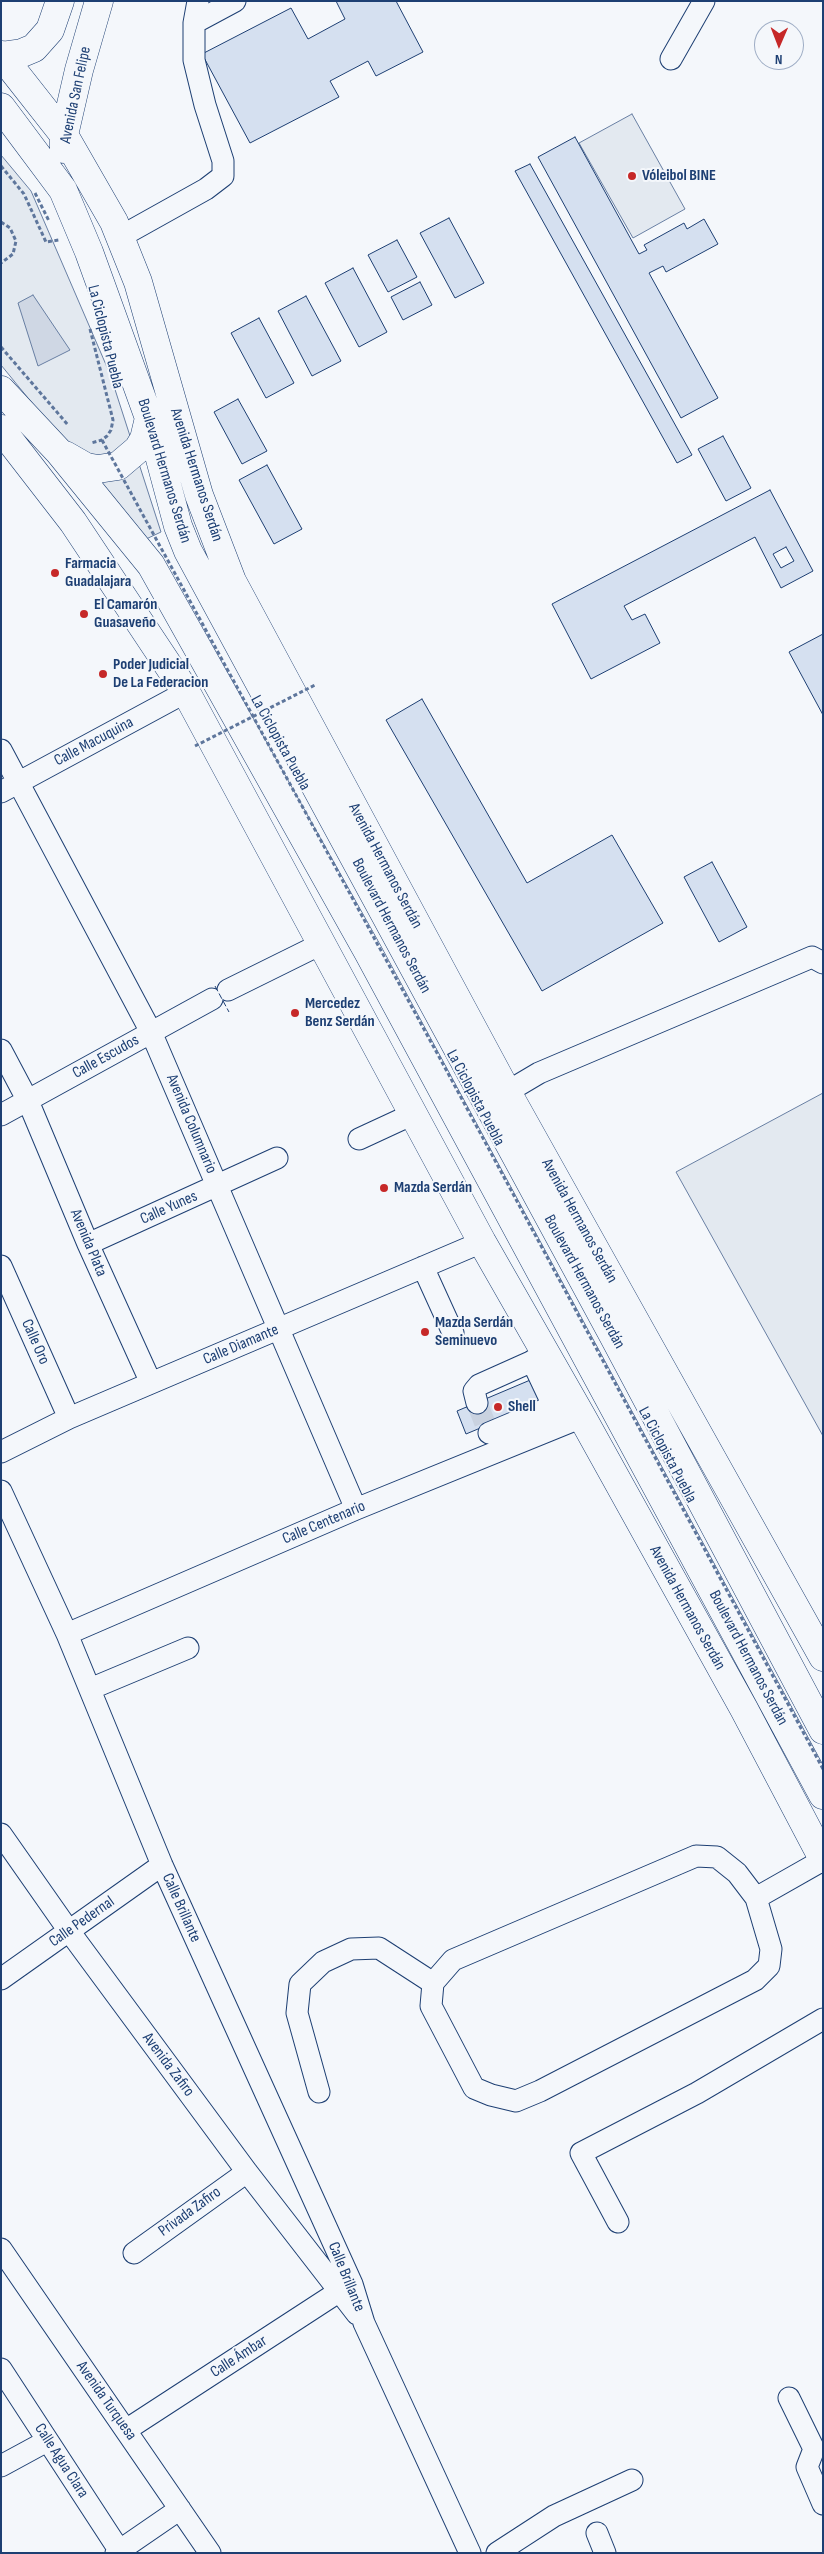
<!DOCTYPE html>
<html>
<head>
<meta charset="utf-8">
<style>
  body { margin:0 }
  #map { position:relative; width:824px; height:2554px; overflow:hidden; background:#f4f7fb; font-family:"Sofia Sans Condensed",sans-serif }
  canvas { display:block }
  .frame { position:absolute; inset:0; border:2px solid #1d3f73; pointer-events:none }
  .north { position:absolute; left:754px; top:20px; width:50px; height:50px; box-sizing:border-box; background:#f4f7fb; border:1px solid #9eadc5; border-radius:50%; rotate:181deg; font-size:14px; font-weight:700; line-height:20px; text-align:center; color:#1d3f73 }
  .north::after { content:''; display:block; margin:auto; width:18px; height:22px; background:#c62828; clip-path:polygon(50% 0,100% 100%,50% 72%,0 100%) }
</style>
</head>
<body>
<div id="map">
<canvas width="824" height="2554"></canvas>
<div class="frame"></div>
<div class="north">N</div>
</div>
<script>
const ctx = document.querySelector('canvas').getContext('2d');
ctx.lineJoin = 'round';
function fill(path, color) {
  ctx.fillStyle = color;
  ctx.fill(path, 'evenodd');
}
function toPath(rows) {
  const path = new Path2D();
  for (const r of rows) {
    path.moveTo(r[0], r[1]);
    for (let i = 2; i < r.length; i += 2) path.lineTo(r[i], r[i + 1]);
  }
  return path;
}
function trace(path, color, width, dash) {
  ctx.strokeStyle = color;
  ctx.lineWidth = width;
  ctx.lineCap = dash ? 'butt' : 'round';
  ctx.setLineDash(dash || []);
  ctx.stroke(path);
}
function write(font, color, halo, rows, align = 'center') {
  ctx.font = font + ' "Sofia Sans Condensed",sans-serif';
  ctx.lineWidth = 4;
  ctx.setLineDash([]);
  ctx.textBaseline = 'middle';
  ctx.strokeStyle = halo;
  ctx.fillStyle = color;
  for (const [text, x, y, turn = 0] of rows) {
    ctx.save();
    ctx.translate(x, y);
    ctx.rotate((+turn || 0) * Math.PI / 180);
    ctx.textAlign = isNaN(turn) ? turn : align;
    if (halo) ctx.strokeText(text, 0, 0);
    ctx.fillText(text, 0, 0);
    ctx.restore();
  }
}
const green = toPath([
  [632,114,685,209,633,238,579,143,632,114],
  [1,155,31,191,110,374,161,532,144,540,1,365,1,155],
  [823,1093,823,1436,676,1172,823,1093]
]);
fill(green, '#e3e9f0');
trace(green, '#687fa3', 1);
const water = toPath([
  [33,295,70,350,38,366,18,303,33,295]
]);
fill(water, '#cfd7e4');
trace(water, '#687fa3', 1);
const building = toPath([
  [336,1,396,1,423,52,376,76,368,61,330,81,339,97,250,143,202,54,291,8,308,39,345,19,336,1],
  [575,137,639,254,647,250,644,245,684,223,687,229,704,219,718,244,666,272,663,266,649,273,718,398,681,418,538,157,575,137],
  [530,164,692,455,677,463,515,171,530,164],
  [449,218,484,283,455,298,420,233,449,218],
  [397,240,417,277,388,292,368,255,397,240],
  [353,268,387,332,359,347,325,283,353,268],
  [420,282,432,305,403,320,391,297,420,282],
  [306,296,341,361,312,376,278,311,306,296],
  [259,318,294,383,266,398,231,333,259,318],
  [238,399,267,451,242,464,214,412,238,399],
  [723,436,751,488,726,501,698,449,723,436],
  [267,465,302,529,274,544,239,480,267,465],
  [770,490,813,571,781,588,755,537,624,606,632,620,645,614,660,643,591,679,552,604,770,490],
  [786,547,794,561,781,568,773,554,786,547],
  [823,634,823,715,789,652,823,634],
  [422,699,527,883,612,835,663,923,542,991,386,720,422,699],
  [712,862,747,927,719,942,684,877,712,862],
  [535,1378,545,1401,466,1434,457,1411,535,1378]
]);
fill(building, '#d5e0f0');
trace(building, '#1d3f73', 1);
trace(toPath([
  [477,1403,486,1426]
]), '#c9d2e0', 21, [21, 11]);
const minor = toPath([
  [194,23,235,1],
  [671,59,704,1],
  [120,237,206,189,223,176,223,161,205,105,194,60,194,23,198,1],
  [1,750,151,1032,356,1509],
  [1,792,186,692],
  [228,990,321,944],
  [1,1050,28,1101,88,1244,151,1383],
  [507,1092,539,1073,812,957,823,963],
  [1,1115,212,999],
  [359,1139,413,1114],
  [88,1244,277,1158],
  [1,1266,69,1418],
  [423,1267,453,1333],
  [532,1361,559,1418],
  [477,1403,474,1391,479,1385,546,1355],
  [489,1433,572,1398],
  [1,1452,69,1418,482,1242],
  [1,1491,67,1634,162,1865,352,2284,364,2323,470,2553],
  [67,1634,356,1509,582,1417],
  [90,1689,188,1648],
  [1,1834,69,1931,247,2172,357,2314],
  [696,1856,717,1857,737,1873,756,1898,771,1949,769,1966,755,1980,540,2091,516,2101,491,2095,474,2088,431,2006,433,1983,453,1960,696,1856],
  [756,1898,823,1860],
  [1,1979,162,1865],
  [319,2092,297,2013,300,1984,323,1962,351,1949,379,1948,433,1983],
  [618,2222,581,2153,697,2093,823,2019],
  [1,2249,210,2553],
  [134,2253,247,2172],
  [1,2369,121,2553],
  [789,2398,814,2449,807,2467,823,2504],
  [126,2430,349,2285],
  [1,2466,47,2441],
  [597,2533,605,2553],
  [116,2553,180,2509],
  [497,2553,554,2516,632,2480]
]);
const major = toPath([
  [1,55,64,135,114,222,138,282,199,495,232,581,507,1092,823,1657],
  [1,56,22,53,34,48,50,30,60,1],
  [1,107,63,190,89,252,149,418,178,526,188,551,613,1335,823,1730],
  [64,149,64,135,79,70,99,1],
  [1,390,59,452,151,565,368,952,823,1795],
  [1,429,73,522,186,692,482,1242,582,1417,744,1709,823,1859],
  [65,455,86,467,98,469,118,466,138,449,144,439,149,418]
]);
trace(minor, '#1d3f73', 23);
trace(major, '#1d3f73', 29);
trace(toPath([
  [1,166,24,194,46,242,59,240],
  [35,193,49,221],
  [1,222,10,228,16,241,13,254,1,263],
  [90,329,113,420,111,430,107,436,102,440,91,443],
  [1,347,68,425]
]), '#5e769c', 3, [4, 2.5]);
trace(minor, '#f4f7fb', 21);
trace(major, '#f4f7fb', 28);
trace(toPath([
  [102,440,443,1064,823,1769],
  [195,746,315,685]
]), '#5e769c', 3, [4, 2.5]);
trace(toPath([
  [215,986,229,1012]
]), '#1d3f73', 1, [6, 2.5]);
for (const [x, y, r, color] of [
  [632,176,5,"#c62828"],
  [55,573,5,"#c62828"],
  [84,614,5,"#c62828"],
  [103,674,5,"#c62828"],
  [295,1013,5,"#c62828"],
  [384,1188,5,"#c62828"],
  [425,1332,5,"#c62828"],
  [498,1407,5,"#c62828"]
]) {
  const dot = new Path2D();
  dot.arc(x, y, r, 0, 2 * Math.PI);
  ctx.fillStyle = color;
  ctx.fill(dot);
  trace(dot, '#f4f7fb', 2);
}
write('16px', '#1d3f73', '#f4f7fb', [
  ["Avenida San Felipe",76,95,-78],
  ["La Ciclopista Puebla",105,337,76],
  ["Boulevard Hermanos Serdán",164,471,73],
  ["Avenida Hermanos Serdán",196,475,72],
  ["Calle Macuquina",94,742,-28],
  ["La Ciclopista Puebla",280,743,61],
  ["Avenida Hermanos Serdán",385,866,62],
  ["Boulevard Hermanos Serdán",391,926,62],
  ["Calle Escudos",106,1057,-29],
  ["La Ciclopista Puebla",475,1098,62],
  ["Avenida Columnario",191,1124,67],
  ["Calle Yunes",169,1208,-24],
  ["Avenida Hermanos Serdán",579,1221,61],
  ["Avenida Plata",88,1243,67],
  ["Boulevard Hermanos Serdán",584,1282,61],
  ["Calle Oro",35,1342,66],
  ["Calle Diamante",241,1345,-23],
  ["La Ciclopista Puebla",667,1455,62],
  ["Calle Centenario",324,1523,-23],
  ["Avenida Hermanos Serdán",687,1608,61],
  ["Boulevard Hermanos Serdán",748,1658,62],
  ["Calle Brillante",181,1908,66],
  ["Calle Pedernal",82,1922,-35],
  ["Avenida Zafiro",168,2065,53],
  ["Privada Zafiro",190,2212,-36],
  ["Calle Brillante",346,2277,68],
  ["Calle Ámbar",239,2357,-33],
  ["Avenida Turquesa",106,2401,55],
  ["Calle Agua Clara",61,2461,57]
]);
write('bold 16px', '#1d3f73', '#f4f7fb', [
  ["Vóleibol BINE",642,176],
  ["Farmacia",65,564],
  ["Guadalajara",65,582],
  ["El Camarón",94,605],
  ["Guasaveño",94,623],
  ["Poder Judicial",113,665],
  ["De La Federacion",113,683],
  ["Mercedez",305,1004],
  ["Benz Serdán",305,1022],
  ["Mazda Serdán",394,1188],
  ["Mazda Serdán",435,1323],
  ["Seminuevo",435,1341],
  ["Shell",508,1407]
], 'left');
</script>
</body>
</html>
